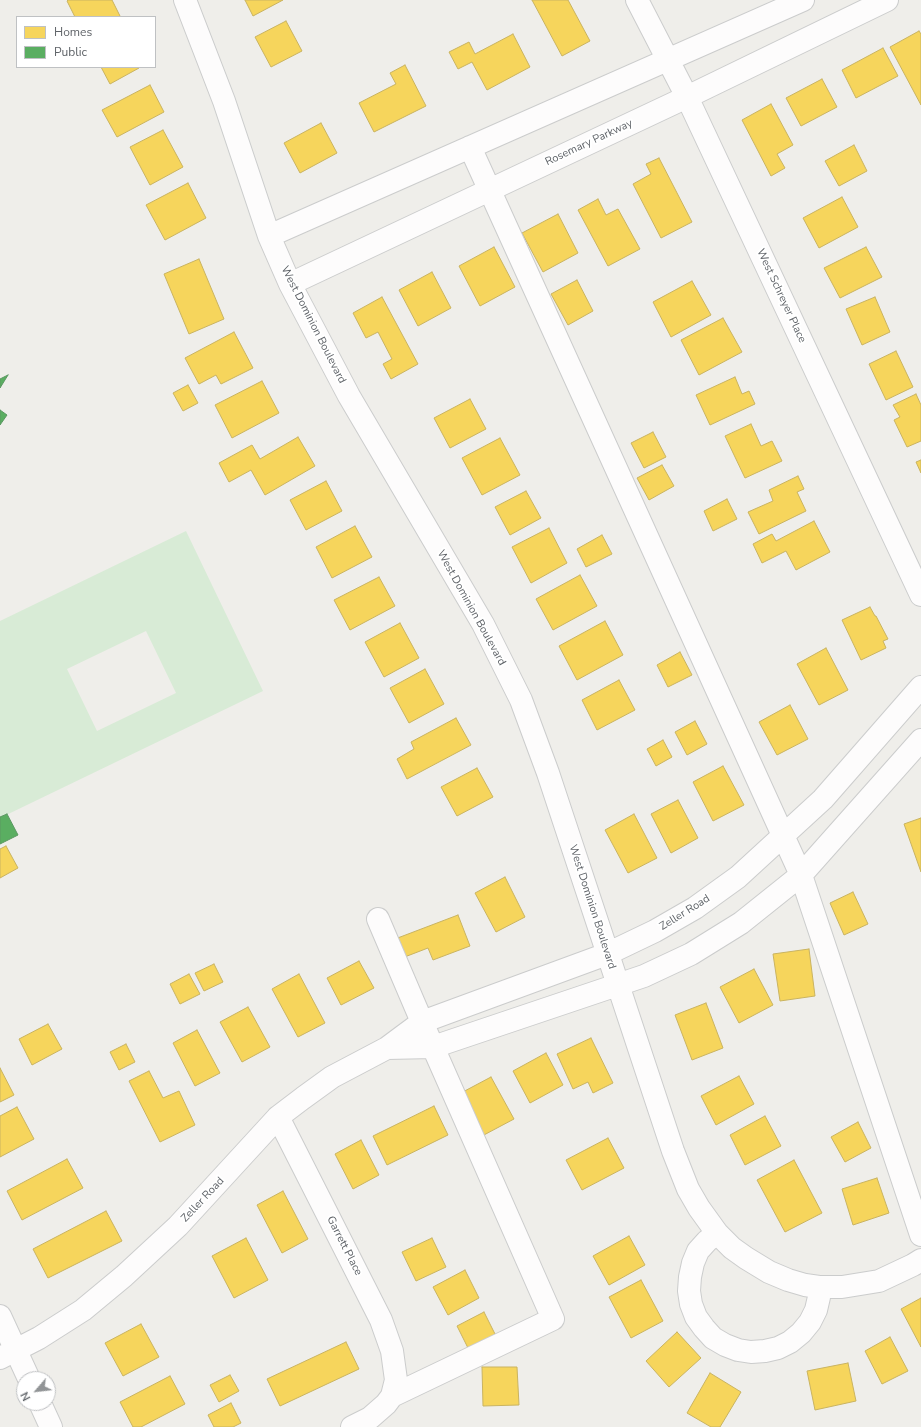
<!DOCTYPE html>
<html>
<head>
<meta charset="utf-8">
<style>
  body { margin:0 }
  #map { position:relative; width:921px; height:1427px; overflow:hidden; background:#efeeea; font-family:"Nunito Sans",sans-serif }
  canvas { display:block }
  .legend { position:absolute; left:16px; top:16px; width:140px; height:52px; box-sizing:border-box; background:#fff; border:1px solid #bfc1c3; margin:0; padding:5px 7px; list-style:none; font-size:12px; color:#5f6368 }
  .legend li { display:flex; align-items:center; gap:8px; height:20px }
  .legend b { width:20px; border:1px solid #bfc1c3 }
  .north { position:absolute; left:16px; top:1371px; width:40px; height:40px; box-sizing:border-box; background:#fff; border:1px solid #bfc1c3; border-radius:50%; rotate:242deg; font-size:11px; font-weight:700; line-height:16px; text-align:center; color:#5f6368 }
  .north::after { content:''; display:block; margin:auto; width:14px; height:18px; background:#919496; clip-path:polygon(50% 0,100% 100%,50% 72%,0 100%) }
</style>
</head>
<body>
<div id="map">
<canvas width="921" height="1427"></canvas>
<ul class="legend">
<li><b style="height:11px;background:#f6d55c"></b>Homes</li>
<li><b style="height:11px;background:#5aae61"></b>Public</li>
</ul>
<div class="north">N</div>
</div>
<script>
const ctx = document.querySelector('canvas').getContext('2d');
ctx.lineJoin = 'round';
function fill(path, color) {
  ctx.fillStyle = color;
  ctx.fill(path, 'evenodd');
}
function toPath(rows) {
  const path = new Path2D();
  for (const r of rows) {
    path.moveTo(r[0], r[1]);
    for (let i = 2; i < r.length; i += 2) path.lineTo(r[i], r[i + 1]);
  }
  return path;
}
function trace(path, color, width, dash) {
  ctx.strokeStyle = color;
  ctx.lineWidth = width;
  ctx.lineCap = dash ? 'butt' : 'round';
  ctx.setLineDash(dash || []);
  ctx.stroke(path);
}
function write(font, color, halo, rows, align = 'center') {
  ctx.font = font + ' "Nunito Sans",sans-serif';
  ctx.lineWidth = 4;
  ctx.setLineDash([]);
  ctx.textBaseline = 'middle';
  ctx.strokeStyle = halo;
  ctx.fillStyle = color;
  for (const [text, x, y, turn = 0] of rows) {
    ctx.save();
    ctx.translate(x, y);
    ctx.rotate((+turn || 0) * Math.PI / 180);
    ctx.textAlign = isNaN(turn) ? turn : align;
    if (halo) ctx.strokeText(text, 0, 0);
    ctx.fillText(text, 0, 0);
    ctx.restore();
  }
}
fill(toPath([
  [186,531,263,691,0,818,0,621],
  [146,631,176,693,97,731,67,669]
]), '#d8ebd6');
const homes = toPath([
  [68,0,112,0,120,16,118,17,75,17,67,1,68,0],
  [245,0,283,0,253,16,245,0],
  [532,0,568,0,590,41,562,56,532,0],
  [286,21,302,51,271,67,255,37,286,21],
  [919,31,921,34,921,105,890,47,919,31],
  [513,34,530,67,487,90,472,62,458,69,449,52,469,42,475,54,513,34],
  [883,48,898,76,856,98,842,70,883,48],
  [405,65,426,106,374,132,359,103,396,84,390,73,405,65],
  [101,67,138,67,139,68,110,84,101,67],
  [822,79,837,107,801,126,786,98,822,79],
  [150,85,164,112,117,137,102,110,150,85],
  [771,104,793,145,777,154,785,168,771,176,742,120,771,104],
  [321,123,337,153,300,173,284,143,321,123],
  [163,130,183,167,150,185,130,147,163,130],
  [854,145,867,171,839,186,825,161,854,145],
  [659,158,692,222,661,238,633,184,651,174,646,164,659,158],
  [188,183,206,218,165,240,146,205,188,183],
  [842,197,858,227,819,248,803,218,842,197],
  [598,199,606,215,618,209,640,249,608,266,578,210,598,199],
  [558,214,578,253,543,272,522,233,558,214],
  [494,247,515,287,480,306,459,266,494,247],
  [866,247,882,277,840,298,824,268,866,247],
  [199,259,224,319,189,334,164,274,199,259],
  [432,272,451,308,418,326,399,290,432,272],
  [577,280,593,311,568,325,551,294,577,280],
  [692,281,711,315,671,337,653,302,692,281],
  [382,297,418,364,391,379,383,364,392,359,378,332,366,338,353,313,382,297],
  [875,297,890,332,862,345,846,309,875,297],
  [723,318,742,352,699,375,681,340,723,318],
  [234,332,253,368,221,384,216,375,199,384,185,358,234,332],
  [896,351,913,387,886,400,869,364,896,351],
  [735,377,742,394,749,391,755,404,710,425,696,395,735,377],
  [262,381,279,413,232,438,215,405,262,381],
  [188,385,198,403,183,411,173,393,188,385],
  [916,394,921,405,921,441,907,447,894,420,900,417,893,405,916,394],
  [470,399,486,429,450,448,434,418,470,399],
  [751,424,761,446,772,441,782,461,745,478,725,436,751,424],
  [653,432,666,457,644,468,631,443,653,432],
  [298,437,315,466,265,495,251,470,229,482,219,463,252,445,260,459,298,437],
  [500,438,520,475,482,495,462,458,500,438],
  [921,460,921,473,916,462,921,460],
  [662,465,674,486,649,500,637,478,662,465],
  [798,476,804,489,797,492,806,511,759,534,748,512,773,501,769,490,798,476],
  [326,481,342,511,306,530,290,500,326,481],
  [526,491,541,518,510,535,495,507,526,491],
  [727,499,737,519,713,531,704,511,727,499],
  [814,521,830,552,796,570,786,551,762,563,753,544,772,534,776,541,814,521],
  [355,526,372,557,332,578,316,547,355,526],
  [549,528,567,563,531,583,512,547,549,528],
  [602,535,612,554,586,567,577,549,602,535],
  [580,575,597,606,553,630,536,599,580,575],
  [379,577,395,606,350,630,334,600,379,577],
  [870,607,875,616,876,616,888,639,883,641,886,648,861,660,842,620,870,607],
  [605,621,623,655,577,680,559,646,605,621],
  [400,623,419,658,384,677,365,642,400,623],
  [826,648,848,690,819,705,797,664,826,648],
  [680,652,692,675,668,687,657,665,680,652],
  [425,669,444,704,409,723,390,688,425,669],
  [619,680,635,710,597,730,582,700,619,680],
  [790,705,808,739,777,755,759,722,790,705],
  [456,718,471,745,407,779,397,759,414,749,411,742,456,718],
  [695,721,707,744,687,755,675,732,695,721],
  [663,740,672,757,656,766,647,749,663,740],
  [723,766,744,805,713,821,693,782,723,766],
  [477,768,493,797,457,816,441,787,477,768],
  [678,800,698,838,671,853,651,814,678,800],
  [634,814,657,858,628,873,605,830,634,814],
  [921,818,921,872,904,824,921,818],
  [6,846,18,868,0,878,0,849,6,846],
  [505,877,525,917,496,932,475,893,505,877],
  [853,892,868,924,844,935,830,903,853,892],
  [458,915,470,946,433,960,428,948,402,958,395,939,458,915],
  [809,949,815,996,780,1001,773,954,809,949],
  [359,961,374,988,341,1005,327,978,359,961],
  [214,964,223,982,204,991,195,973,214,964],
  [754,969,773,1005,739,1023,720,987,754,969],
  [189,974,200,994,180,1004,170,984,189,974],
  [299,974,325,1023,298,1037,272,989,299,974],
  [706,1003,723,1048,692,1060,675,1015,706,1003],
  [248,1007,270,1047,242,1062,220,1022,248,1007],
  [48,1024,62,1049,32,1065,19,1039,48,1024],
  [197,1030,220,1073,195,1086,173,1043,197,1030],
  [591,1038,613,1083,593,1093,588,1082,573,1089,557,1054,591,1038],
  [126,1044,135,1062,119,1070,110,1052,126,1044],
  [546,1053,563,1085,530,1103,513,1071,546,1053],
  [0,1068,14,1095,0,1102,0,1068],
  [149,1071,163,1098,179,1091,195,1125,160,1142,129,1081,149,1071],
  [739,1076,754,1104,716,1125,701,1096,739,1076],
  [491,1077,514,1119,482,1136,459,1094,491,1077],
  [434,1106,448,1135,387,1165,373,1136,434,1106],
  [17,1107,34,1139,0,1157,0,1116,17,1107],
  [765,1116,781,1146,745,1165,730,1135,765,1116],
  [858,1122,871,1148,845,1162,831,1137,858,1122],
  [608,1138,624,1168,582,1190,566,1160,608,1138],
  [361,1140,379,1175,353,1189,335,1154,361,1140],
  [67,1159,83,1188,22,1220,7,1191,67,1159],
  [794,1160,822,1213,785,1232,757,1180,794,1160],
  [877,1178,889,1213,853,1225,842,1189,877,1178],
  [283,1191,308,1239,282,1253,257,1205,283,1191],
  [106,1211,122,1241,48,1278,33,1249,106,1211],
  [629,1236,645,1265,609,1285,593,1256,629,1236],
  [246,1238,268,1280,234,1298,212,1256,246,1238],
  [432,1238,446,1267,416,1281,402,1252,432,1238],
  [465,1270,479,1298,448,1315,433,1287,465,1270],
  [641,1280,663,1321,631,1338,609,1297,641,1280],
  [921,1298,921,1347,901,1309,921,1298],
  [484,1312,498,1340,471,1354,457,1326,484,1312],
  [141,1324,159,1357,123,1376,105,1343,141,1324],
  [677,1332,701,1358,669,1387,646,1361,677,1332],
  [890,1337,908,1371,882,1384,865,1351,890,1337],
  [346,1342,359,1369,280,1406,267,1379,346,1342],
  [848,1363,856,1401,815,1410,807,1371,848,1363],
  [482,1367,517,1367,519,1405,483,1406,482,1367],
  [710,1373,741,1392,720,1427,711,1427,687,1413,710,1373],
  [230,1375,239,1391,219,1402,210,1385,230,1375],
  [170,1376,185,1404,141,1427,133,1427,120,1402,170,1376],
  [231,1403,241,1423,233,1427,214,1427,208,1415,231,1403]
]);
fill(homes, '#f6d55c');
trace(homes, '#c9b360', 1);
const public = toPath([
  [8,375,0,388,0,379,8,375],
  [0,410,7,415,0,425,0,410],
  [7,814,18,835,0,844,0,817,7,814]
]);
fill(public, '#5aae61');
trace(public, '#5c9863', 1);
const minor = toPath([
  [185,0,224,101,269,236,290,284,349,396,483,624,521,700,548,773,673,1151,688,1189,699,1208,717,1233,732,1248,746,1258,769,1272,788,1280,805,1285,819,1287,842,1287,879,1281,913,1265,921,1260],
  [637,0,687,97,921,595],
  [470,147,801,875,921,1235],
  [269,236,803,0],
  [290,284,687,97,887,0],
  [378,919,422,1022,553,1319,392,1396],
  [387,1048,433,1047,644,976,691,954,741,923,801,875,921,740],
  [278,1117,381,1320,392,1351,396,1380,392,1396,386,1404,370,1418,352,1427],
  [717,1233,707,1241,698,1251,693,1263,690,1277,689,1291,691,1304,696,1317,704,1328,713,1338,725,1345,738,1350,751,1352,765,1351,778,1348,790,1342,801,1333,810,1322,816,1310,819,1297,819,1287],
  [0,1316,29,1379],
  [0,1358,39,1338,83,1310,124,1276,178,1226,278,1117,303,1098,332,1077,387,1048,422,1022,607,954,655,931,695,908,738,877,823,799,921,687],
  [40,1403,51,1427]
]);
trace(minor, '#cbcccc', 24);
trace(minor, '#fdfcfc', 22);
write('11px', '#5f6368', '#fff', [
  ["Rosemary Parkway",589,143,-25],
  ["West Schreyer Place",781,296,65],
  ["West Dominion Boulevard",313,325,63],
  ["West Dominion Boulevard",471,608,61],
  ["West Dominion Boulevard",592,907,72],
  ["Zeller Road",685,913,-32],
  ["Zeller Road",203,1200,-47],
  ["Garrett Place",344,1246,63]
]);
</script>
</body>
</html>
